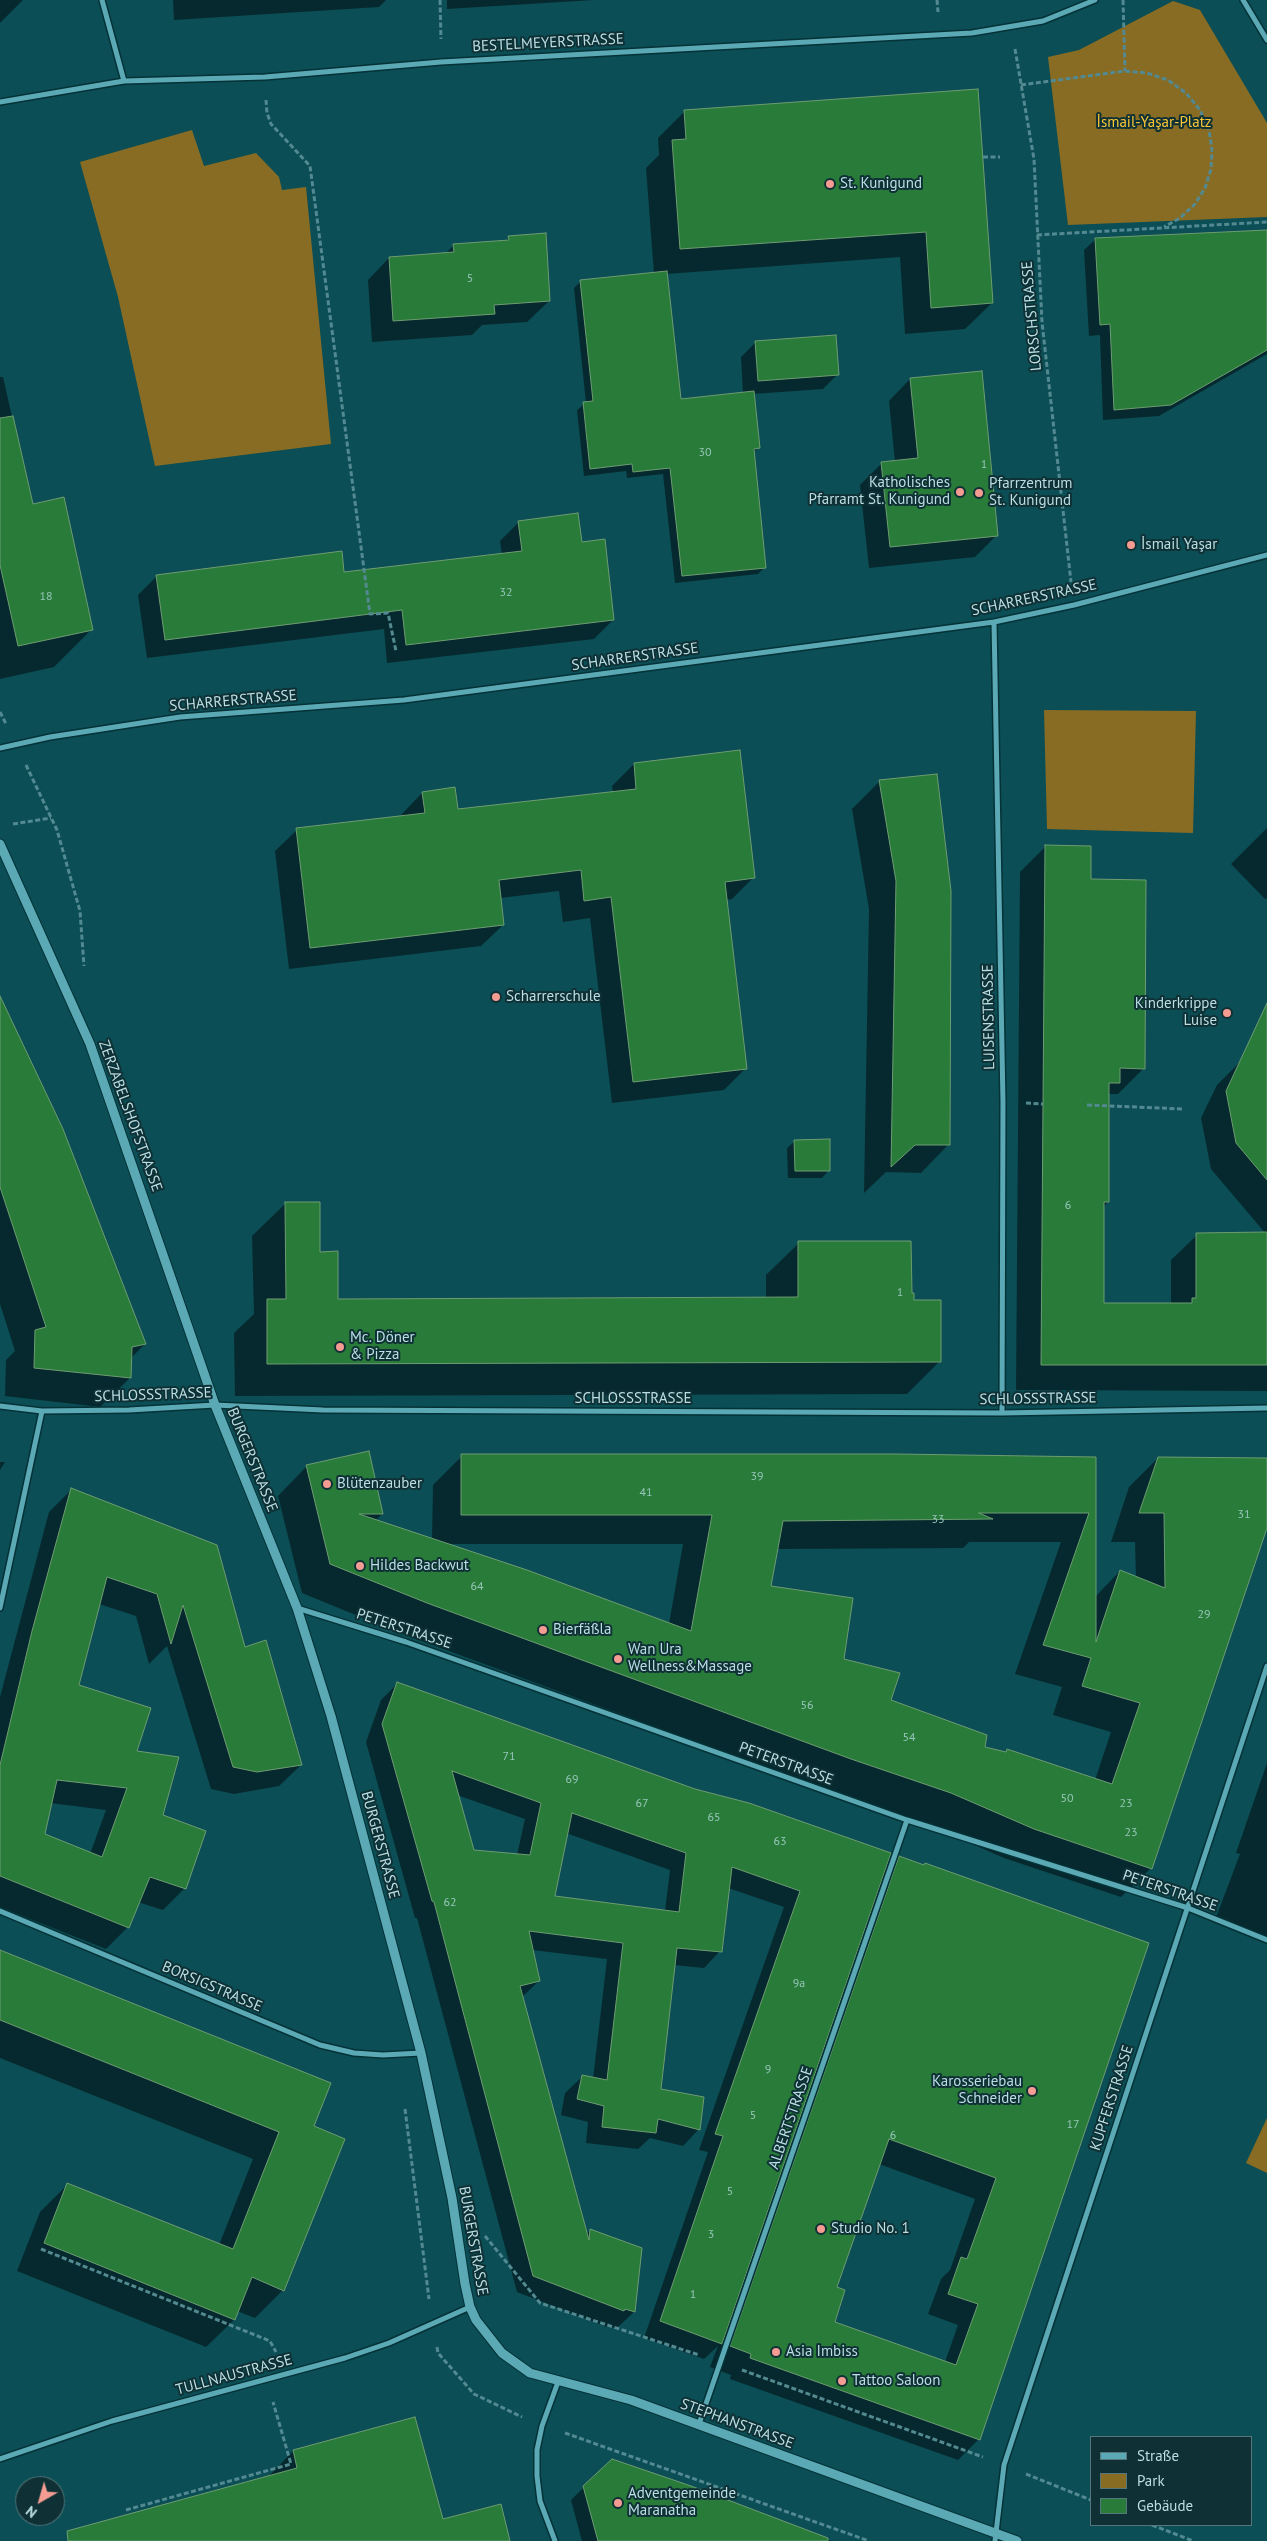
<!DOCTYPE html>
<html>
<head>
<meta charset="utf-8">
<style>
  body { margin:0 }
  #map { position:relative; width:1267px; height:2541px; overflow:hidden; background:#0b4e56; font-family:"PT Sans",sans-serif }
  canvas { display:block }
  .legend { position:absolute; left:1090px; top:2436px; width:162px; height:90px; box-sizing:border-box; background:#0f3135; border:1px solid #53777b; margin:0; padding:6px 9px; list-style:none; font-size:15px; color:#badfe4 }
  .legend li { display:flex; align-items:center; gap:10px; height:25px }
  .legend b { width:25px; border:1px solid #53777b }
  .north { position:absolute; left:15px; top:2476px; width:50px; height:50px; box-sizing:border-box; background:#0f3135; border:1px solid #53777b; border-radius:50%; rotate:218deg; font-size:14px; font-weight:700; line-height:20px; text-align:center; color:#badfe4 }
  .north::after { content:''; display:block; margin:auto; width:18px; height:22px; background:#f59c92; clip-path:polygon(50% 0,100% 100%,50% 72%,0 100%) }
</style>
</head>
<body>
<div id="map">
<canvas width="1267" height="2541"></canvas>
<ul class="legend">
<li><b style="height:6px;background:#5ba9b4"></b>Straße</li>
<li><b style="height:14px;background:#886c24"></b>Park</li>
<li><b style="height:14px;background:#287b38"></b>Gebäude</li>
</ul>
<div class="north">N</div>
</div>
<script>
const ctx = document.querySelector('canvas').getContext('2d');
ctx.lineJoin = 'round';
function fill(path, color) {
  ctx.fillStyle = color;
  ctx.fill(path, 'evenodd');
}
function toPath(rows) {
  const path = new Path2D();
  for (const r of rows) {
    path.moveTo(r[0], r[1]);
    for (let i = 2; i < r.length; i += 2) path.lineTo(r[i], r[i + 1]);
  }
  return path;
}
function trace(path, color, width, dash) {
  ctx.strokeStyle = color;
  ctx.lineWidth = width;
  ctx.lineCap = dash ? 'butt' : 'round';
  ctx.setLineDash(dash || []);
  ctx.stroke(path);
}
function write(font, color, halo, rows, align = 'center') {
  ctx.font = font + ' "PT Sans",sans-serif';
  ctx.lineWidth = 4;
  ctx.setLineDash([]);
  ctx.textBaseline = 'middle';
  ctx.strokeStyle = halo;
  ctx.fillStyle = color;
  for (const [text, x, y, turn = 0] of rows) {
    ctx.save();
    ctx.translate(x, y);
    ctx.rotate((+turn || 0) * Math.PI / 180);
    ctx.textAlign = isNaN(turn) ? turn : align;
    if (halo) ctx.strokeText(text, 0, 0);
    ctx.fillText(text, 0, 0);
    ctx.restore();
  }
}
fill(toPath([
  [1173,1,1200,10,1267,123,1267,217,1068,225,1048,57,1079,50],
  [192,130,204,166,256,153,279,177,282,190,306,187,331,444,155,466,118,297,80,162],
  [1044,710,1196,711,1193,833,1047,829],
  [1267,2118,1267,2173,1246,2163]
]), '#886c24');
fill(toPath([
  [0,0,23,0,0,23],
  [173,0,386,0,379,7,174,20],
  [447,0,594,0,447,9],
  [977,91,992,303,965,329,905,334,900,257,666,274,680,400,743,394,741,357,755,343,838,374,823,389,753,394,759,447,753,453,765,567,758,574,675,583,663,474,627,478,626,471,584,476,577,410,586,403,574,288,581,281,654,274,646,168,659,155,658,138,685,111],
  [1267,231,1267,354,1159,416,1103,420,1100,335,1089,336,1084,250,1096,239],
  [509,237,549,301,527,322,482,325,472,335,372,342,368,280,389,258,445,254,454,245,505,242],
  [0,377,3,377,32,505,91,630,54,667,0,679],
  [910,379,997,535,975,557,869,568,860,485,882,463,895,462,889,401],
  [519,522,581,543,613,620,594,639,387,663,384,629,147,658,138,595,157,576,343,573,502,555,500,541],
  [634,764,753,878,732,899,726,900,746,1068,724,1090,612,1103,590,918,563,922,559,891,500,898,503,925,481,946,289,969,275,851,297,830,401,817,401,815,422,793,457,811,613,792,612,786],
  [880,781,948,1145,921,1173,886,1172,864,1193,869,909,852,809],
  [1267,828,1267,898,1265,899,1231,864],
  [1045,847,1089,880,1144,1068,1118,1094,1108,1094,1108,1202,1103,1207,1103,1304,1171,1304,1171,1260,1197,1235,1266,1234,1211,1169,1201,1118,1217,1085,1243,1059,1267,1041,1267,1391,1016,1390,1020,872],
  [0,1001,145,1344,131,1358,130,1378,100,1407,5,1396,6,1360,15,1351,0,1304],
  [795,1141,829,1170,822,1178,788,1178,787,1148],
  [285,1204,319,1253,337,1300,766,1299,766,1275,799,1243,910,1294,940,1361,907,1394,235,1396,234,1333,254,1314,252,1236],
  [462,1456,1095,1458,1095,1597,1120,1571,1136,1578,1135,1542,1111,1542,1129,1487,1158,1458,1267,1459,1267,1523,1151,1868,1121,1897,1004,1858,922,1822,822,1788,397,1632,302,1593,278,1496,307,1466,382,1514,375,1521,432,1540,433,1485],
  [969,1542,1061,1542,1015,1674,1062,1687,1053,1715,1111,1732,1095,1780,1007,1751,1005,1753,984,1748,889,1701,843,1660,770,1587,777,1549,963,1548],
  [444,1544,683,1544,669,1624],
  [0,1462,5,1462,0,1470],
  [71,1490,244,1648,301,1765,279,1786,234,1794,211,1789,167,1646,149,1664,136,1616,99,1604,78,1685,135,1752,162,1816,185,1888,163,1910,138,1902,128,1927,106,1949,0,1907,0,1697,49,1512],
  [50,1803,106,1810,90,1854,43,1835],
  [398,1683,882,1875,899,1858,1147,1944,979,2439,958,2460,730,2379,731,2375,710,2367,718,2346,704,2359,644,2338,708,2152,699,2150,784,1907,728,1888,720,1951,704,1968,674,1965,660,2090,699,2129,683,2146,650,2138,638,2149,586,2143,588,2122,561,2115,565,2093,582,2077,593,2079,607,1959,532,1950,539,1981,522,1997,586,2234,591,2230,641,2249,634,2312,617,2328,607,2327,517,2292,417,1918,415,1918,366,1742,381,1700],
  [457,1795,525,1819,517,1855,473,1851],
  [566,1833,670,1870,665,1911,553,1898],
  [879,2164,975,2199,950,2270,941,2279,928,2314,958,2325,945,2362,833,2322,835,2288],
  [1267,1763,1267,1940,1215,1920,1240,1854,1236,1853],
  [0,1951,312,2127,283,2290,255,2318,237,2311,234,2320,206,2347,17,2271,40,2212,68,2184,219,2245,253,2159,0,2058],
  [414,2419,442,2521,509,2541,89,2541,267,2478,293,2451],
  [584,2487,691,2487,831,2541,582,2541,571,2500]
]), '#0007');
const building = toPath([
  [978,89,993,303,931,308,926,232,680,249,672,140,686,139,684,110,978,89],
  [1267,230,1267,350,1171,405,1114,410,1110,324,1100,325,1095,238,1267,230],
  [546,233,550,301,494,305,495,314,393,321,389,257,454,252,453,244,509,240,508,236,546,233],
  [667,271,681,399,754,391,760,448,754,449,766,568,682,576,670,468,633,472,632,464,590,469,583,402,593,401,580,280,667,271],
  [836,335,839,375,758,381,755,341,836,335],
  [982,371,998,536,890,547,881,462,918,458,910,378,982,371],
  [13,416,33,504,64,497,93,630,18,646,0,565,0,418,13,416],
  [578,513,582,542,605,539,614,620,406,645,402,610,165,640,156,575,342,551,344,572,522,551,518,521,578,513],
  [740,750,755,878,725,882,747,1069,633,1082,611,897,584,901,581,870,499,880,504,925,310,948,296,828,425,813,422,792,455,787,458,809,636,789,634,763,740,750],
  [937,774,951,891,950,1145,915,1145,891,1167,896,881,879,780,937,774],
  [1045,845,1091,846,1091,879,1146,880,1145,1069,1120,1068,1120,1083,1109,1083,1109,1202,1104,1202,1104,1303,1192,1303,1192,1298,1196,1298,1196,1233,1267,1232,1267,1365,1041,1365,1045,845],
  [0,996,63,1129,146,1344,132,1347,131,1378,34,1368,35,1330,46,1327,0,1187,0,996],
  [1267,1003,1267,1180,1236,1143,1226,1091,1267,1003],
  [830,1139,830,1171,795,1171,794,1140,830,1139],
  [285,1202,320,1202,320,1252,338,1251,338,1299,798,1297,798,1241,911,1241,912,1293,914,1293,914,1300,941,1300,941,1362,267,1364,267,1299,286,1299,285,1202],
  [369,1451,383,1514,359,1514,527,1570,691,1631,712,1515,461,1515,461,1454,896,1454,1096,1457,1096,1642,1120,1570,1165,1588,1164,1513,1139,1513,1158,1457,1267,1458,1267,1528,1152,1869,1034,1829,951,1793,851,1759,427,1603,330,1564,306,1465,369,1451],
  [979,1513,1089,1513,1043,1645,1091,1658,1082,1686,1140,1703,1112,1784,1007,1749,1006,1752,985,1747,987,1735,891,1700,900,1673,844,1659,853,1598,771,1586,783,1521,993,1519,979,1513],
  [71,1488,217,1545,245,1647,266,1640,302,1765,257,1772,233,1767,183,1605,171,1644,157,1594,107,1577,79,1685,151,1708,137,1751,179,1757,163,1815,206,1831,186,1889,150,1877,129,1928,0,1876,0,1765,32,1631,71,1488],
  [57,1780,127,1788,102,1857,45,1834,57,1780],
  [397,1682,695,1789,749,1803,891,1853,722,2344,660,2321,723,2136,715,2134,800,1891,732,1867,722,1952,677,1948,661,2089,704,2097,700,2130,658,2119,656,2133,602,2127,604,2106,577,2099,582,2075,607,2080,623,1943,529,1931,540,1981,520,1986,589,2240,590,2229,642,2248,635,2312,625,2309,624,2311,533,2276,434,1902,432,1901,382,1724,397,1682],
  [452,1771,541,1803,530,1855,474,1850,452,1771],
  [572,1813,686,1853,679,1912,555,1896,572,1813],
  [899,1856,924,1865,925,1863,1149,1943,980,2440,750,2358,751,2354,730,2346,899,1856],
  [889,2139,996,2178,967,2259,961,2257,948,2294,978,2304,956,2365,835,2322,845,2290,837,2287,889,2139],
  [0,1950,331,2083,314,2126,345,2139,284,2291,252,2277,235,2320,44,2243,67,2183,233,2249,279,2132,0,2020,0,1950],
  [415,2417,443,2519,501,2504,510,2541,68,2541,67,2531,297,2468,293,2450,415,2417],
  [612,2459,691,2486,828,2538,828,2541,598,2541,583,2486,612,2459]
]);
fill(building, '#287b38');
trace(building, '#6e9c72', 1);
const minor = toPath([
  [102,0,124,81],
  [1243,0,1267,40],
  [0,102,124,81,265,77,441,62,972,33,1043,21,1095,0],
  [994,622,1003,1103,1002,1413],
  [0,748,50,737,180,717,404,700,994,622,1074,605,1267,555],
  [0,1406,42,1411,129,1410,215,1405,323,1410,1002,1413,1267,1408],
  [0,1608,42,1411],
  [297,1608,406,1642,907,1820,1188,1908,1267,1940],
  [0,1911,320,2045,354,2053,383,2055,421,2053],
  [699,2424,907,1820],
  [0,2459,112,2421,345,2358,389,2343,470,2307],
  [555,2541,540,2501,537,2476,537,2450,542,2426,558,2382],
  [995,2541,1004,2465,1267,1666]
]);
const tertiary = toPath([
  [0,844,90,1044,215,1405,297,1608,331,1716,421,2053,452,2198,465,2284,470,2307,476,2320,502,2353,530,2373,631,2400,1017,2541]
]);
trace(minor, '#043237', 8);
trace(tertiary, '#043237', 11);
trace(toPath([
  [440,0,441,39],
  [937,0,938,12],
  [1123,0,1125,71],
  [1015,49,1034,159,1042,322,1071,582],
  [1021,85,1125,71,1147,73,1168,80,1186,93,1200,110,1209,130,1212,150,1211,169,1205,188,1195,204,1180,218,1164,227],
  [266,100,267,113,271,124,310,166,370,614,388,613,396,651],
  [983,157,1000,157],
  [1037,235,1267,222],
  [0,712,6,724],
  [26,765,57,830,80,911,84,966],
  [13,824,51,818],
  [1026,1103,1043,1104],
  [1087,1105,1183,1109],
  [405,2109,429,2299],
  [485,2236,540,2303,699,2355],
  [41,2249,270,2341,276,2352],
  [437,2347,438,2353,474,2394,522,2417],
  [742,2370,983,2457],
  [565,2433,869,2541],
  [1026,2474,1091,2500],
  [126,2510,291,2464,273,2402],
  [1152,2525,1193,2541]
]), '#538990', 3, [5, 2.5]);
trace(minor, '#5ba9b4', 5);
trace(tertiary, '#5ba9b4', 9);
for (const [x, y, r, color] of [
  [830,184,5,"#f59c92"],
  [960,492,5,"#f59c92"],
  [979,493,5,"#f59c92"],
  [1131,545,5,"#f59c92"],
  [496,997,5,"#f59c92"],
  [1227,1013,5,"#f59c92"],
  [340,1347,5,"#f59c92"],
  [327,1484,5,"#f59c92"],
  [360,1566,5,"#f59c92"],
  [543,1630,5,"#f59c92"],
  [618,1659,5,"#f59c92"],
  [1032,2091,5,"#f59c92"],
  [821,2229,5,"#f59c92"],
  [776,2352,5,"#f59c92"],
  [842,2381,5,"#f59c92"],
  [618,2503,5,"#f59c92"]
]) {
  const dot = new Path2D();
  dot.arc(x, y, r, 0, 2 * Math.PI);
  ctx.fillStyle = color;
  ctx.fill(dot);
  trace(dot, '#0f3135', 2);
}
write('12px', '#96c6b9', null, [
  ["5",470,279],
  ["30",705,453],
  ["1",984,465],
  ["32",506,593],
  ["18",46,597],
  ["6",1068,1206],
  ["1",900,1293],
  ["39",757,1477],
  ["41",646,1493],
  ["31",1244,1515],
  ["33",938,1520],
  ["64",477,1587],
  ["29",1204,1615],
  ["56",807,1706],
  ["54",909,1738],
  ["71",509,1757],
  ["69",572,1780],
  ["50",1067,1799],
  ["67",642,1804],
  ["23",1126,1804],
  ["65",714,1818],
  ["23",1131,1833],
  ["63",780,1842],
  ["62",450,1903],
  ["9a",799,1984],
  ["9",768,2070],
  ["5",753,2116],
  ["17",1073,2125],
  ["6",893,2136],
  ["5",730,2192],
  ["3",711,2235],
  ["1",693,2295]
]);
write('15px', '#badfe4', '#0f3135', [
  ["BESTELMEYERSTRASSE",548,43,-3],
  ["LORSCHSTRASSE",1032,316,-95],
  ["SCHARRERSTRASSE",1034,598,-12],
  ["SCHARRERSTRASSE",635,657,-8],
  ["SCHARRERSTRASSE",233,701,-5],
  ["LUISENSTRASSE",989,1017,-91],
  ["ZERZABELSHOFSTRASSE",130,1116,70],
  ["SCHLOSSSTRASSE",153,1395,-2],
  ["SCHLOSSSTRASSE",633,1399],
  ["SCHLOSSSTRASSE",1038,1399,-1],
  ["BURGERSTRASSE",252,1460,68],
  ["PETERSTRASSE",404,1629,18],
  ["PETERSTRASSE",786,1764,20],
  ["BURGERSTRASSE",380,1845,75],
  ["PETERSTRASSE",1170,1891,19],
  ["BORSIGSTRASSE",212,1987,23],
  ["KUPFERSTRASSE",1112,2098,-72],
  ["ALBERTSTRASSE",791,2118,-71],
  ["BURGERSTRASSE",473,2241,80],
  ["TULLNAUSTRASSE",234,2375,-15],
  ["STEPHANSTRASSE",737,2424,20]
]);
write('15px', '#fac638', '#0f3135', [
  ["İsmail-Yaşar-Platz",1154,123]
]);
write('15px', '#badfe4', '#0f3135', [
  ["St. Kunigund",840,184],
  ["Katholisches",950,483,"right"],
  ["Pfarramt St. Kunigund",950,500,"right"],
  ["Pfarrzentrum",989,484],
  ["St. Kunigund",989,501],
  ["İsmail Yaşar",1141,545],
  ["Scharrerschule",506,997],
  ["Kinderkrippe",1217,1004,"right"],
  ["Luise",1217,1021,"right"],
  ["Mc. Döner",350,1338],
  ["& Pizza",350,1355],
  ["Blütenzauber",337,1484],
  ["Hildes Backwut",370,1566],
  ["Bierfäßla",553,1630],
  ["Wan Ura",628,1650],
  ["Wellness&Massage",628,1667],
  ["Karosseriebau",1022,2082,"right"],
  ["Schneider",1022,2099,"right"],
  ["Studio No. 1",831,2229],
  ["Asia Imbiss",786,2352],
  ["Tattoo Saloon",852,2381],
  ["Adventgemeinde",628,2494],
  ["Maranatha",628,2511]
], 'left');
</script>
</body>
</html>
